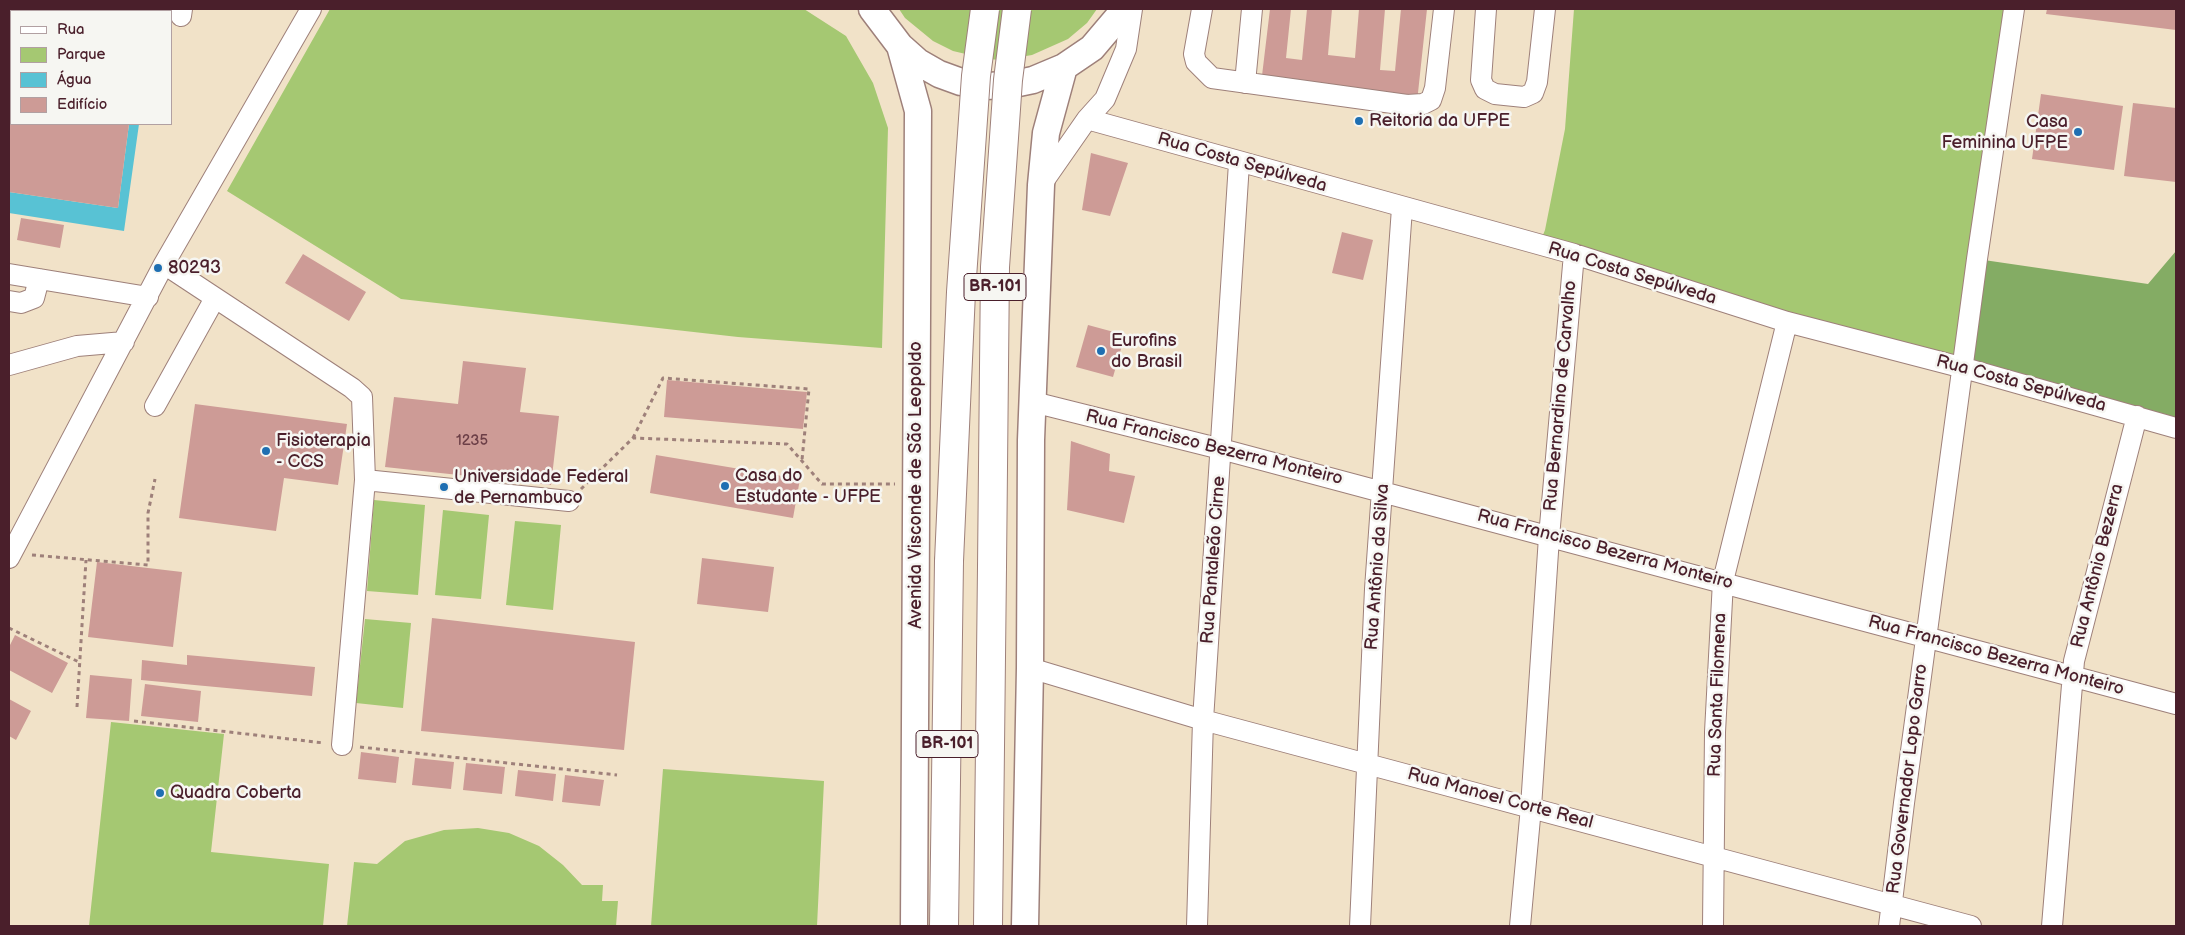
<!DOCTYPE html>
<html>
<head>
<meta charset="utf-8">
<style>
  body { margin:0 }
  #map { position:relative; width:2185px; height:935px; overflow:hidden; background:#f1e2c8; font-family:"Balsamiq Sans",sans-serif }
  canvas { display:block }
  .frame { position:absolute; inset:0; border:10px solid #4a1f2b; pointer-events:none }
  .legend { position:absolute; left:10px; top:10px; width:162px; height:115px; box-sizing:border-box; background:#f6f6f2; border:1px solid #b1a0a2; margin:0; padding:6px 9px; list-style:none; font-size:15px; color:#4a1f2b }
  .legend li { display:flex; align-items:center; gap:10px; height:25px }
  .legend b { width:25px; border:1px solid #b1a0a2 }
</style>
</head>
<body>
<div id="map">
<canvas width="2185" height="935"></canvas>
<div class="frame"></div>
<ul class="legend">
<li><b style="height:6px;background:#fff"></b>Rua</li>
<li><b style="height:14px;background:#a5c872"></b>Parque</li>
<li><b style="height:14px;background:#58c2d4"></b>Água</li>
<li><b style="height:14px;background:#cd9b96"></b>Edifício</li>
</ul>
</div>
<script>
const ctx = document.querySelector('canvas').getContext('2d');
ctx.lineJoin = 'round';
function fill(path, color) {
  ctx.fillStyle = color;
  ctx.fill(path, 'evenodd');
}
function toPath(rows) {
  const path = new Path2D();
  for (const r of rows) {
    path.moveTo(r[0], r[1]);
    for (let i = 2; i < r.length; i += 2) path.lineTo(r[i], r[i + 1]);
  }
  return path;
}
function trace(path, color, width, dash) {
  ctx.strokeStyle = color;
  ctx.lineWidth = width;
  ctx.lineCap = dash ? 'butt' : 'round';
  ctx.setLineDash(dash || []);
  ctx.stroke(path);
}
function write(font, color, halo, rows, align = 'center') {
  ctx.font = font + ' "Balsamiq Sans",sans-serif';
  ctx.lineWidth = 5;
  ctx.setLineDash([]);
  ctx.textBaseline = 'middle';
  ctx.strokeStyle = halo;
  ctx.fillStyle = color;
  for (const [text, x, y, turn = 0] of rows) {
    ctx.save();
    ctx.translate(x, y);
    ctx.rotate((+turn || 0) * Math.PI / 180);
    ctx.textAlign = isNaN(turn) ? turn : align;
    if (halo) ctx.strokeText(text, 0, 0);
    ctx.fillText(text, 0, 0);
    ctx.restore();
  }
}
fill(toPath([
  [330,9,804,9,846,36,873,83,888,128,882,348,738,337,401,299,227,191],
  [899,9,1097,9,1087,23,1068,39,1032,55,1002,60,987,59,953,51,933,41,905,18],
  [1574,9,2007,9,1964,368,1539,245,1545,230,1565,129],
  [374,500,425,505,418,595,367,591],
  [443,510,489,515,481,599,435,595],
  [515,521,561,525,553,610,506,605],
  [365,619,411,623,403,708,356,703],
  [111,722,224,734,211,852,329,864,323,926,89,926],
  [663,769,824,781,817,926,651,926],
  [478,828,509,833,539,846,563,865,582,885,603,885,602,901,618,901,616,926,347,926,354,862,377,864,405,841,444,830]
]), '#a5c872');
fill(toPath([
  [2176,251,2176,427,1964,368,1977,259,2148,284]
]), '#84ac64');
fill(toPath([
  [129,124,139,124,124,231,9,213,9,192,118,208]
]), '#58c2d4');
fill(toPath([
  [1270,9,1291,9,1286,58,1302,60,1307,9,1332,9,1328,55,1355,58,1359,9,1385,9,1380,70,1395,71,1401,9,1427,9,1417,102,1261,84],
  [2047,9,2176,9,2176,30,2046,14],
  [9,67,11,67,11,124,129,124,118,208,9,192],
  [2041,94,2123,106,2114,170,2032,159],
  [2133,103,2176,108,2176,182,2124,176],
  [1091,153,1128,163,1110,216,1082,210],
  [21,218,64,225,60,248,17,240],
  [1342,232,1373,240,1363,280,1332,273],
  [303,254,366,292,349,321,285,283],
  [1088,325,1125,335,1113,377,1076,367],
  [463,361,526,368,520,412,559,416,551,485,385,467,394,397,458,404],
  [667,380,807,392,803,429,664,417],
  [195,404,347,424,338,485,284,478,276,531,179,518],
  [1071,441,1110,454,1109,471,1135,476,1124,523,1067,510],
  [656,455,800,479,793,518,650,493],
  [702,558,774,567,768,612,697,604],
  [97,562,182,572,173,647,88,637],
  [432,618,635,642,624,750,421,731],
  [15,635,68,663,52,693,9,670,9,647],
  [187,655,315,667,312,696,141,680,142,660,187,665],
  [90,675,132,679,129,721,86,718],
  [145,684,201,691,198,722,141,716],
  [9,699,31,711,16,740,9,736],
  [361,752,399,757,396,783,358,779],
  [415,758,454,762,451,789,412,785],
  [466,763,505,767,502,794,463,790],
  [518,770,556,774,553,801,515,796],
  [565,775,604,780,600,806,562,802]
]), '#cd9b96');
const minor = toPath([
  [1202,9,1194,54,1196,62,1212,78,1407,105,1423,104,1431,100,1435,88,1444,9],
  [1486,9,1481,80,1485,89,1495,94,1524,97,1533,93,1537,82,1545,9],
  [181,16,182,9],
  [1245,83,1252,9],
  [1087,119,1574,254,1787,322,1964,368,2176,428],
  [1041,185,1087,119,1105,99,1126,49,1132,9],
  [164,264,352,388,362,397,365,480,342,745],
  [9,274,148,297],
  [9,301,21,303,34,298,39,279],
  [9,365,77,346,124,342],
  [1033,402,1221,449,2176,704],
  [155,406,215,298],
  [365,480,569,501],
  [9,558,164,264,311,9],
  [1030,668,1203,720,1971,926],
  [1197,926,1203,720,1239,163],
  [1360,926,1375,589,1402,208],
  [1520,926,1531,807,1549,537,1574,254],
  [1713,926,1715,732,1723,581,1787,322],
  [1889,926,1904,803,1977,259,2014,9],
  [2052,926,2074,661,2137,416]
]);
const major = toPath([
  [872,9,900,46,918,62,939,74,961,82,985,86,1009,85,1033,80,1064,67,1092,48,1120,15,1123,9],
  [900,46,918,111,914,926],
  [1025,926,1030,668,1031,440,1041,185,1046,133,1064,67]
]);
const highway = toPath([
  [944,926,949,561],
  [988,926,992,567]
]);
trace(minor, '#9e807a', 22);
trace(major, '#9e807a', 29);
trace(highway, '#9e807a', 30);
trace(toPath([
  [73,11,73,9],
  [633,438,663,378,809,389,802,460],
  [581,489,633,438,787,444,822,484,895,484],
  [32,555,148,565,148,513,155,479],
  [9,628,81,663],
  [77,707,86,560],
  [134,721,324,743],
  [360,747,617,775]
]), '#9e807a', 3, [4, 4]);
trace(minor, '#fff', 20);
trace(major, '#fff', 26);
trace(highway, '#fff', 28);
const highwayBridge = toPath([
  [949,561,961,292,976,76,985,9],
  [992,567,995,267,1008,80,1017,9]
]);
trace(highwayBridge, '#9e807a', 30, []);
trace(highwayBridge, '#fff', 28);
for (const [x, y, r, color] of [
  [1359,121,5,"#1f6fb2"],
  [2078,132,5,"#1f6fb2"],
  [158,268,5,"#1f6fb2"],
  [1101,351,5,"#1f6fb2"],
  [266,451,5,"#1f6fb2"],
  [725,486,5,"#1f6fb2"],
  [444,487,5,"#1f6fb2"],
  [160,793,5,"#1f6fb2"]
]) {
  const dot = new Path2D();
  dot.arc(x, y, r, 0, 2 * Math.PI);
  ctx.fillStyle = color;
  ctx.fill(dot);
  trace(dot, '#f6f6f2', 2);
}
write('15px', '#6b3e46', null, [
  ["1235",472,441]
]);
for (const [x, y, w] of [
  [995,287,62],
  [947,744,62]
]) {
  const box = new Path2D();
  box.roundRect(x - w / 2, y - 13.5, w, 27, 4);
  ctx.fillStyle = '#f6f6f2';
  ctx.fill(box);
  trace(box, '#4a1f2b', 1);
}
write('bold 16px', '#4a1f2b', null, [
  ["BR-101",995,287],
  ["BR-101",947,744]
]);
write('18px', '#4a1f2b', '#f6f6f2', [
  ["Reitoria da UFPE",1369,121],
  ["Casa",2068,122,"right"],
  ["Feminina UFPE",2068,143,"right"],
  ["80293",168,268],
  ["Eurofins",1111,341],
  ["do Brasil",1111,362],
  ["Fisioterapia",276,441],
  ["- CCS",276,462],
  ["Casa do",735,476],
  ["Estudante - UFPE",735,497],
  ["Universidade Federal",454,477],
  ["de Pernambuco",454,498],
  ["Quadra Coberta",170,793]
], 'left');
write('18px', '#4a1f2b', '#f6f6f2', [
  ["Rua Costa Sepúlveda",1242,163,16],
  ["Rua Costa Sepúlveda",1632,274,17],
  ["Rua Costa Sepúlveda",2021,384,15],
  ["Rua Bernardino de Carvalho",1561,396,-85],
  ["Rua Francisco Bezerra Monteiro",1214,448,14],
  ["Avenida Visconde de São Leopoldo",916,485,-90],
  ["Rua Francisco Bezerra Monteiro",1605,550,15],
  ["Rua Pantaleão Cirne",1214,560,-86],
  ["Rua Antônio Bezerra",2098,566,-76],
  ["Rua Antônio da Silva",1378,567,-86],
  ["Rua Francisco Bezerra Monteiro",1996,656,15],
  ["Rua Santa Filomena",1718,695,-88],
  ["Rua Governador Lopo Garro",1908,779,-83],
  ["Rua Manoel Corte Real",1500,799,15]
]);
</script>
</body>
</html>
